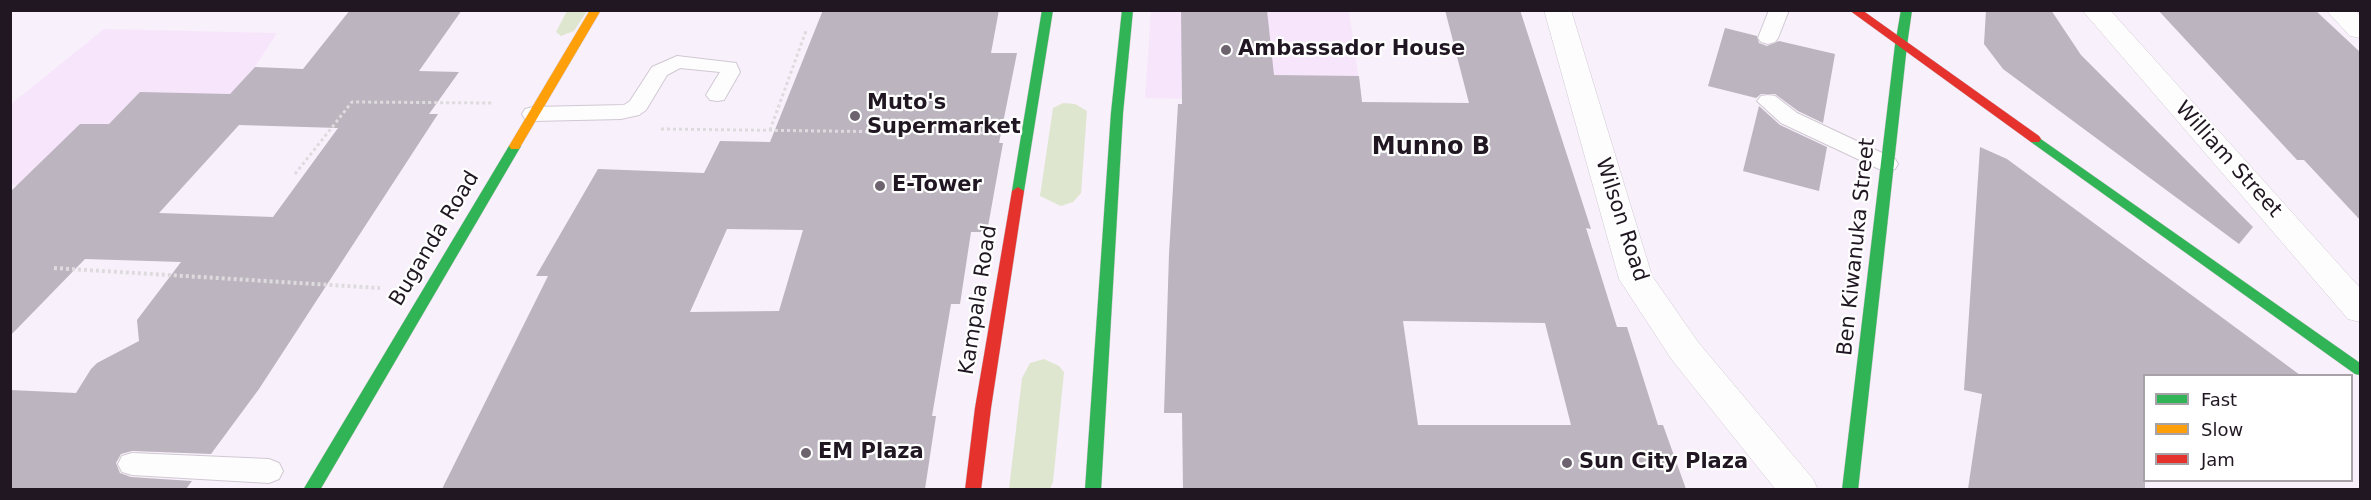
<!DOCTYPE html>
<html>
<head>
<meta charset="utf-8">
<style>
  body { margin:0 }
  #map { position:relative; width:2371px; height:500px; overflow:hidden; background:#f8f0fa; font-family:"DejaVu Sans",sans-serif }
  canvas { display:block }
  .frame { position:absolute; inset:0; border:12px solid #201722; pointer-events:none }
  .legend { position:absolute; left:2143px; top:374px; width:210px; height:108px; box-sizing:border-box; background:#fff; border:2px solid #a6a2a7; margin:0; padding:8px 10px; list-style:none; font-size:18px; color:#201722 }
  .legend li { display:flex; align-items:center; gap:12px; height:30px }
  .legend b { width:30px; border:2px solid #a6a2a7 }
</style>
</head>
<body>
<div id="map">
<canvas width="2371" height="500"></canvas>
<div class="frame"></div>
<ul class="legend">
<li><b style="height:8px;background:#30b455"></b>Fast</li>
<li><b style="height:8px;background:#ff9f0a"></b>Slow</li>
<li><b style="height:8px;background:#e5322d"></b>Jam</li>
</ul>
</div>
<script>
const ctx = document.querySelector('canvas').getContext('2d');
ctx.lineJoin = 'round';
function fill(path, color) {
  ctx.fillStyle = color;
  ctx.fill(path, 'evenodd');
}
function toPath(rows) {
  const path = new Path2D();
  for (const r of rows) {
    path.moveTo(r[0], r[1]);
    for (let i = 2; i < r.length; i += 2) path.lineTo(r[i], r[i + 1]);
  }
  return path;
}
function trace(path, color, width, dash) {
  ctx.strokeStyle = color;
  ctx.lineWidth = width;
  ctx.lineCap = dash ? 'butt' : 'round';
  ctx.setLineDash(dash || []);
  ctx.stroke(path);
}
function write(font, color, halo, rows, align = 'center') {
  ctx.font = font + ' "DejaVu Sans",sans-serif';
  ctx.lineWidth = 4.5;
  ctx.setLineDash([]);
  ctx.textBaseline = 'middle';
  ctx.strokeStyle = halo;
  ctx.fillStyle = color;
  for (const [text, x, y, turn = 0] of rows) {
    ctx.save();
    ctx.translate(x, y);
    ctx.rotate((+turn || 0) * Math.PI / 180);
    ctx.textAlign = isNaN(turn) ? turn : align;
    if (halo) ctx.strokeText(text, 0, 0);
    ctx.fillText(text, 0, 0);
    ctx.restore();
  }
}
fill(toPath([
  [1151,11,1349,11,1362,102,1145,98],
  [104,29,277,33,255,67,136,195,11,185,11,104]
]), '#f7e6fb');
fill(toPath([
  [567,11,587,11,574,31,561,36,556,32],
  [1063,103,1075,104,1087,111,1081,193,1073,202,1061,206,1040,196,1053,108],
  [1044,359,1059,366,1064,372,1053,482,1050,489,1009,489,1022,378,1030,363]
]), '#dfe6cf');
fill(toPath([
  [350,10,462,10,419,71,459,72,429,114,438,114,259,389,211,454,132,451,121,454,116,463,120,473,131,477,192,481,186,489,10,489,10,390,76,393,91,369,97,363,139,341,137,320,181,262,85,259,10,336,10,192,80,124,109,124,140,92,230,94,255,67,303,69],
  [239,125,338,128,273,217,159,213],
  [823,10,999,10,991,53,1017,53,999,143,1003,143,987,232,971,232,960,304,951,304,932,416,936,416,925,489,442,489,548,276,536,276,598,169,704,173,720,141,770,142],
  [727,229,803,230,779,311,690,312],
  [1181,10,1267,10,1274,75,1359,76,1362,102,1469,103,1445,10,1520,10,1591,229,1586,228,1617,327,1627,327,1658,425,1663,425,1686,489,1183,489,1182,413,1164,413,1169,254,1178,104,1182,104],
  [1403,321,1545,323,1571,425,1418,425],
  [1986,10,2051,10,2081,55,2253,227,2239,244,2003,69,1984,44],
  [2158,10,2315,10,2361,53,2361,221,2304,160,2297,160],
  [1725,28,1757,36,1759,43,1767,46,1779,41,1835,54,1823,123,1798,111,1775,94,1761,94,1756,98,1708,86],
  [1759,106,1780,125,1827,147,1819,191,1743,171],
  [1980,147,2007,159,2300,375,2145,375,2145,489,1968,489,1982,394,1964,390]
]), '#bcb4be');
const lane = toPath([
  [1769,10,1789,10,1778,38,1775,42,1768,44,1761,42,1758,38,1769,10],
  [677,56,736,63,740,72,724,100,717,101,710,100,706,95,720,72,680,68,667,75,646,110,639,115,621,119,533,121,525,119,522,114,525,109,533,107,624,105,630,101,652,67,677,56],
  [1768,95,1775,96,1797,113,1895,159,1898,164,1895,169,1887,171,1879,169,1781,123,1757,101,1761,96,1768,95],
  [132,453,269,459,279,463,283,471,279,479,269,483,132,475,122,472,118,464,122,456,132,453]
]);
const street = toPath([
  [1544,10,1571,10,1652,276,1698,342,1813,479,1818,490,1776,490,1672,360,1619,279,1544,10],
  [2082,10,2110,10,2360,288,2360,322,2348,319,2082,10],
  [2326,10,2355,10,2360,16,2360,38,2350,36,2326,10]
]);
const fast = toPath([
  [1042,10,1053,10,1024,191,1018,195,1012,191,1042,10],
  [1122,10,1133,10,1123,113,1101,490,1085,490,1111,113,1122,10],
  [1901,10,1912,10,1907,45,1858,490,1842,490,1895,45,1901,10],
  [2035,135,2360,363,2360,375,2355,374,2031,142,2029,139,2035,135],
  [515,142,521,146,320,490,303,490,509,146,515,142]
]);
const slow = toPath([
  [590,10,601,10,519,149,511,149,509,146,590,10]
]);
const jam = toPath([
  [1849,10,1862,10,2039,136,2041,139,2039,142,2031,142,1849,10],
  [1018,187,1024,191,991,408,981,490,965,490,975,408,1012,191,1018,187]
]);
trace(lane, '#d0c8d2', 2);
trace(street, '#d0c8d2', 1);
trace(fast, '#d0c8d2', 1);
trace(slow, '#d0c8d2', 1);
trace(jam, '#d0c8d2', 1);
trace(toPath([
  [661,129,987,133],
  [770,130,806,31],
  [295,174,352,102,493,103]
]), '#dedbde', 3, [3, 3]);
trace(toPath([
  [54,268,380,288]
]), '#dedbde', 4, [3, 3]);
fill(lane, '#fefdfe');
fill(street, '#fefdfe');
fill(fast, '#30b455');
fill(slow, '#ff9f0a');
fill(jam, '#e5322d');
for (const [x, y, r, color] of [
  [1226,50,6,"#6c636e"],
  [855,116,6,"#6c636e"],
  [880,186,6,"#6c636e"],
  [806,453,6,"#6c636e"],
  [1567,463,6,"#6c636e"]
]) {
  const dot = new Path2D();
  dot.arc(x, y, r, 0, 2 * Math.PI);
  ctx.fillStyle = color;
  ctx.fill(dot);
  trace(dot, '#fff', 2);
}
write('bold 21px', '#201722', '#fff', [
  ["Ambassador House",1238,50],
  ["Muto's",867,104],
  ["Supermarket",867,128],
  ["E-Tower",892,186],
  ["EM Plaza",818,453],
  ["Sun City Plaza",1579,463]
], 'left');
write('21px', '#201722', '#fff', [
  ["William Street",2228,160,48],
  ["Wilson Road",1621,220,72],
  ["Buganda Road",435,239,-59],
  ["Ben Kiwanuka Street",1857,247,-84],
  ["Kampala Road",979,300,-81]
]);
write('bold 24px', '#201722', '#fff', [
  ["Munno B",1431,148]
]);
</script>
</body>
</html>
